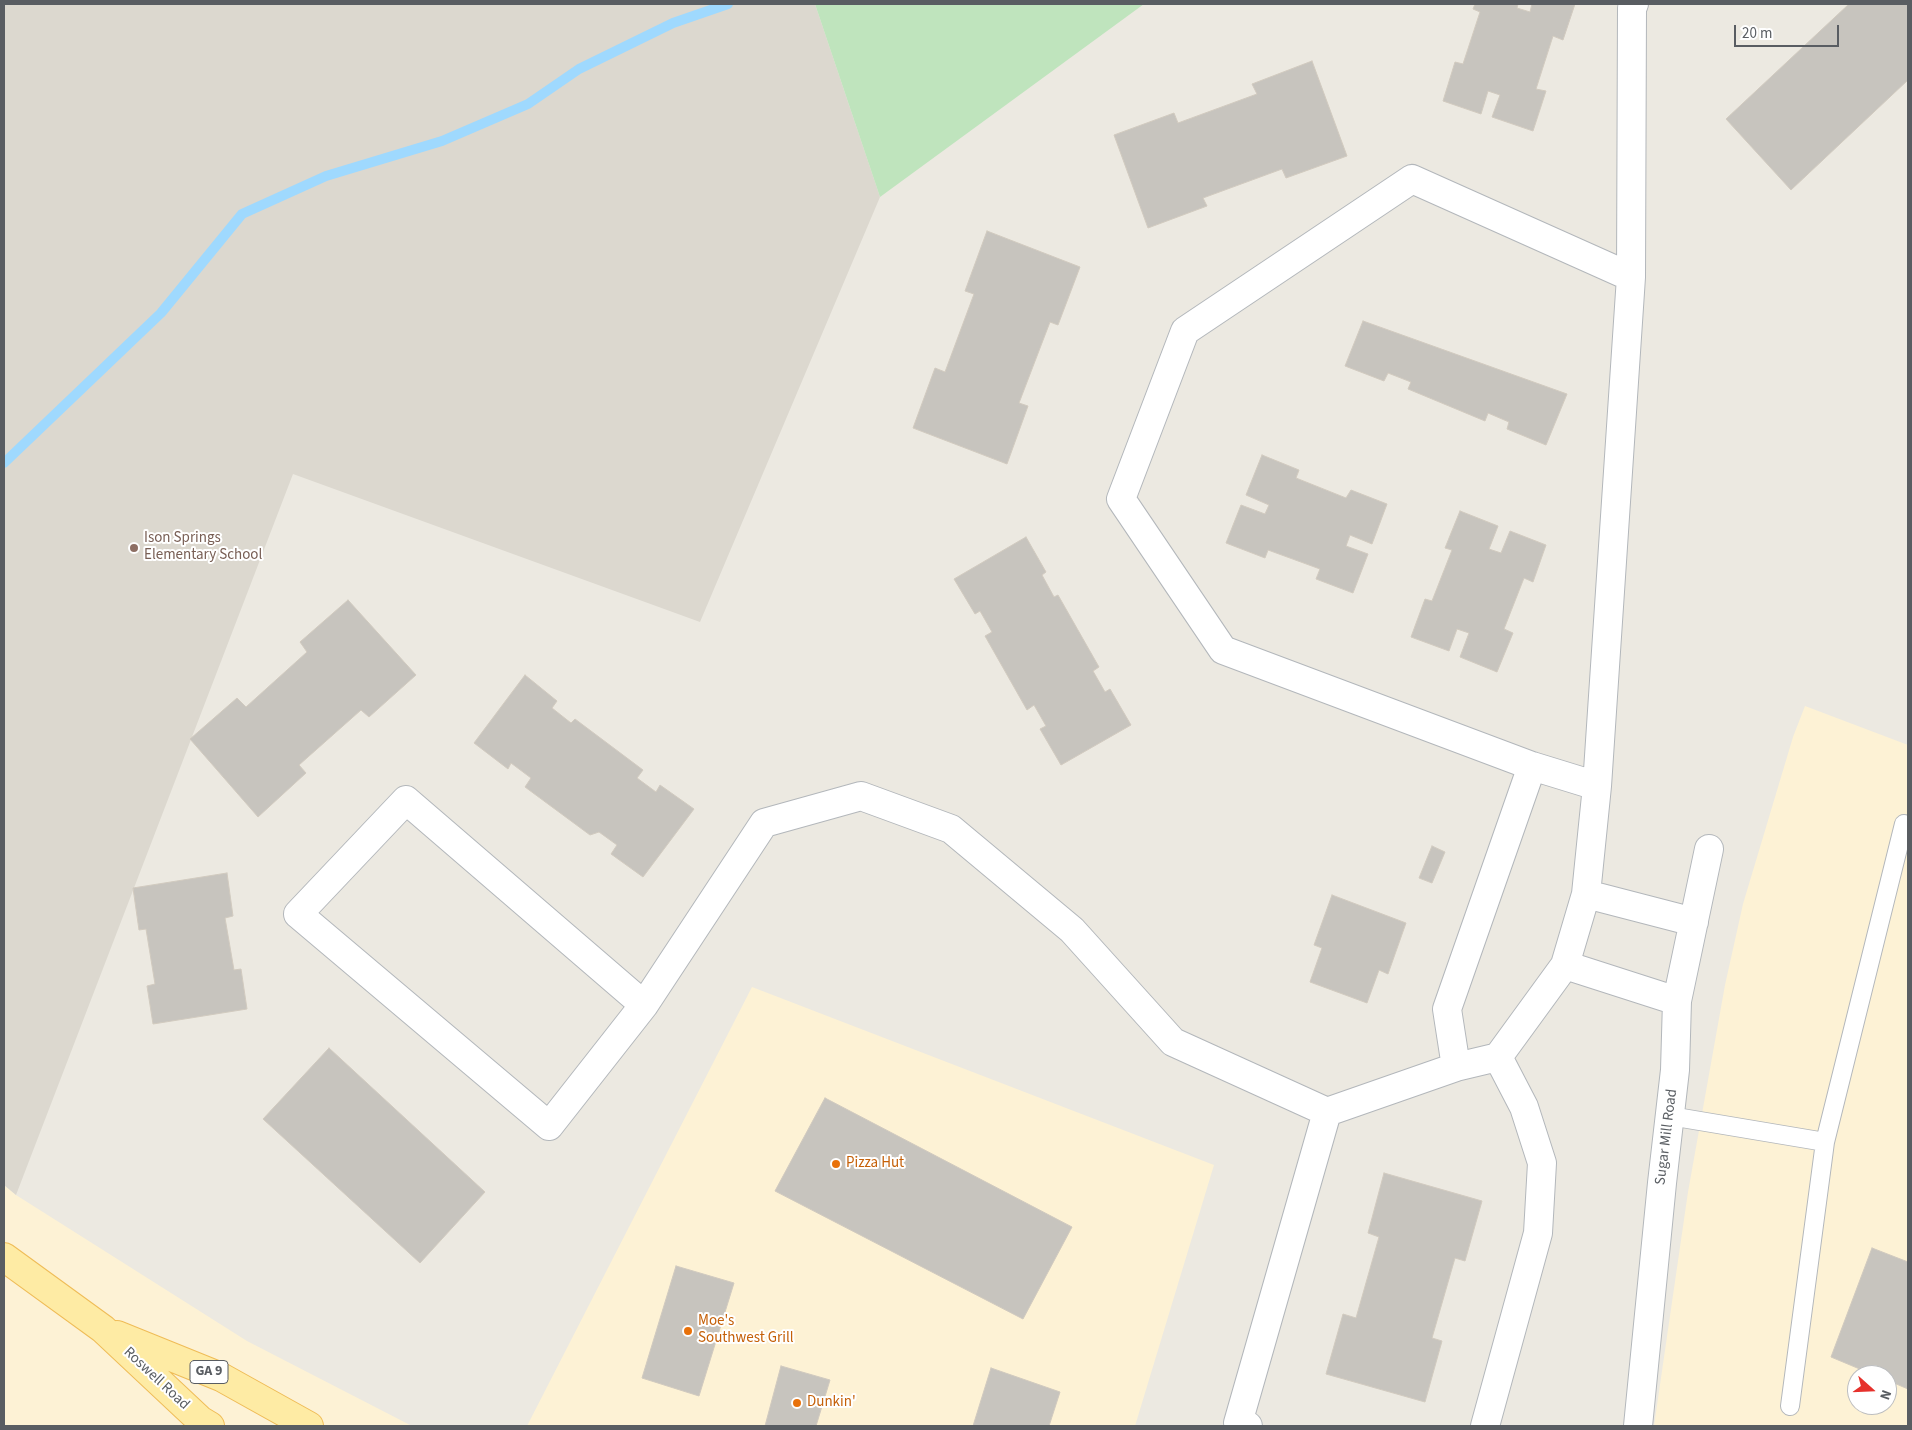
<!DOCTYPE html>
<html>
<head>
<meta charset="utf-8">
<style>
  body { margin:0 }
  #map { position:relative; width:1912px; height:1430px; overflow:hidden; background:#ece9e1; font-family:"Source Sans 3",sans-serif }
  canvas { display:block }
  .frame { position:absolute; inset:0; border:5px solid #595d62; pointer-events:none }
  .north { position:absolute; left:1847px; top:1365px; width:50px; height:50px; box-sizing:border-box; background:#fff; border:1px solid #bdbec0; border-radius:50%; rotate:110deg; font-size:14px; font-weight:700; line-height:20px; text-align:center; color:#595d62 }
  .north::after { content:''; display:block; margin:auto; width:18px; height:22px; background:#e6312c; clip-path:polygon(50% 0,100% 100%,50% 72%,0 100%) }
  .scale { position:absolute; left:1734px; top:25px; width:105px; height:22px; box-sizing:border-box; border:2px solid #595d62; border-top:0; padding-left:6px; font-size:15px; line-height:18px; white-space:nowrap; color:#595d62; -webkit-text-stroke:4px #fff; paint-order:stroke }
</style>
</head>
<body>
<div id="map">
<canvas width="1912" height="1430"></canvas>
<div class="frame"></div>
<div class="north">N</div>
<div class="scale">20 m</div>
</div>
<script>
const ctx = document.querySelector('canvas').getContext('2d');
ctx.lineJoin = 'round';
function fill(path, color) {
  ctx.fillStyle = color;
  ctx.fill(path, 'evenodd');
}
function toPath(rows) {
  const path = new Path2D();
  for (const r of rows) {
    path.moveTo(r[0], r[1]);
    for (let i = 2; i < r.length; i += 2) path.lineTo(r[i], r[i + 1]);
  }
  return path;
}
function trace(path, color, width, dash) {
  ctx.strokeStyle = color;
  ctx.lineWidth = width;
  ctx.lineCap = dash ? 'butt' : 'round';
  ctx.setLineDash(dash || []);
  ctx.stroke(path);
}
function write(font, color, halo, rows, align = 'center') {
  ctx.font = font + ' "Source Sans 3",sans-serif';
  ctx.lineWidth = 4;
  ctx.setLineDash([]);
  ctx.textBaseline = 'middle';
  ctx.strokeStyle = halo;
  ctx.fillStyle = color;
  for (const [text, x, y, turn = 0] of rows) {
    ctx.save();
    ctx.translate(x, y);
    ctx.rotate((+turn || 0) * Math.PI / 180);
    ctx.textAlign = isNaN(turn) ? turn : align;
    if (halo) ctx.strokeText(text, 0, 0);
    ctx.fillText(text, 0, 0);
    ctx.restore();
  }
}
fill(toPath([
  [1805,706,1908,745,1908,1426,1654,1426,1688,1192,1725,985,1743,904,1793,737],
  [1857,1375,1887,1375,1887,1405,1857,1405],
  [752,987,1214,1165,1135,1426,527,1426],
  [4,1185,16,1195,247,1341,412,1426,4,1426]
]), '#fdf2d5');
fill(toPath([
  [4,4,815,4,880,197,700,622,293,474,16,1195,4,1185]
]), '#dcd8cf');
fill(toPath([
  [815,4,1144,4,880,197]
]), '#bfe4bd');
trace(toPath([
  [4,463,161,313,242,214,326,176,442,141,528,104,579,69,673,23,728,4]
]), '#9fd9fe', 10);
const building = toPath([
  [1475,4,1518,4,1517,8,1530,12,1532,4,1575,4,1563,40,1553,36,1536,89,1546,91,1533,131,1492,117,1500,95,1488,91,1481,114,1443,101,1455,62,1463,64,1480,12,1473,9,1475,4],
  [1849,4,1906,4,1908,6,1908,80,1791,190,1726,119,1849,4],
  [1312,61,1347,156,1286,178,1282,169,1203,198,1207,206,1148,228,1114,135,1174,113,1178,123,1257,94,1252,84,1312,61],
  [987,231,1080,267,1058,325,1050,322,1019,403,1028,406,1007,464,913,428,935,368,945,372,974,294,965,291,987,231],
  [1363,321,1567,394,1546,445,1507,429,1509,422,1488,413,1485,421,1408,389,1411,382,1388,373,1384,381,1345,366,1363,321],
  [1262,455,1299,470,1296,478,1346,498,1351,490,1387,504,1372,544,1350,535,1346,546,1368,554,1353,593,1316,579,1320,569,1268,550,1265,558,1226,543,1241,505,1265,514,1269,505,1246,495,1262,455],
  [1460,511,1498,526,1489,549,1501,553,1510,531,1546,545,1533,582,1524,578,1504,629,1513,633,1497,672,1460,657,1469,633,1457,629,1449,651,1411,637,1425,599,1432,601,1452,550,1445,548,1460,511],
  [1026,537,1046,572,1042,575,1054,597,1058,595,1099,667,1093,671,1105,692,1110,689,1131,725,1061,765,1040,729,1046,726,1034,705,1027,710,985,636,992,632,980,611,975,614,954,579,1026,537],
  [348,600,416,675,369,717,361,710,299,765,306,773,258,817,190,739,237,698,246,707,307,652,300,642,348,600],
  [525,675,557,701,552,708,571,723,575,719,643,770,637,778,656,792,660,785,694,809,643,877,611,854,617,845,599,832,590,835,525,787,531,778,511,763,508,769,474,743,525,675],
  [1432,846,1445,852,1432,883,1419,878,1432,846],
  [227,873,233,916,225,918,234,970,241,969,247,1009,153,1024,147,986,155,984,146,929,139,930,133,888,227,873],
  [1332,895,1406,923,1388,974,1379,970,1367,1003,1310,982,1322,948,1314,945,1332,895],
  [329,1048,485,1192,420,1263,263,1119,329,1048],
  [825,1098,1072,1227,1023,1319,775,1191,825,1098],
  [1384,1173,1482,1201,1465,1261,1455,1258,1432,1338,1442,1341,1425,1402,1326,1374,1343,1314,1356,1318,1379,1237,1368,1233,1384,1173],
  [1872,1248,1908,1262,1908,1389,1887,1380,1887,1375,1874,1375,1831,1357,1872,1248],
  [676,1266,734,1283,699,1396,642,1378,676,1266],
  [781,1366,830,1380,816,1426,765,1426,781,1366],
  [991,1368,1060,1392,1049,1426,973,1426,991,1368]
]);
fill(building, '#c7c4be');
trace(building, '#d1cabf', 1);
const lane = toPath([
  [1670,1116,1825,1142],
  [1790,1406,1825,1142,1904,824]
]);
const street = toPath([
  [1597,786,1532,766,1223,650,1121,499,1185,331,1412,179,1631,277],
  [1586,894,1694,922],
  [1565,965,1677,1001],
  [644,1005,406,800,298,914,549,1126,644,1005,764,823,861,796,951,829,1072,930,1173,1042,1327,1112,1456,1067,1447,1009,1532,766],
  [1456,1067,1498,1057,1565,965,1586,894,1597,786,1631,277,1632,8,1634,4],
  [1248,1426,1238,1423,1327,1112],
  [1485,1426,1538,1233,1542,1163,1524,1107,1498,1057],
  [1638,1426,1662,1183,1675,1070,1677,1001,1709,849]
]);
const primary = toPath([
  [4,1257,103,1329,200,1420,210,1426],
  [117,1335,221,1377,309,1426]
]);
trace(lane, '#b3b7bb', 20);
trace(street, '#b3b7bb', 30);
trace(primary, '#efbc57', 30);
trace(lane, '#fff', 18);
trace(street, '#fff', 28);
trace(primary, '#feeba4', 28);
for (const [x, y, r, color] of [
  [134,548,5,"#8d6e63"],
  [836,1164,5,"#e8710a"],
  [688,1331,5,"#e8710a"],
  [797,1403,5,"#e8710a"]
]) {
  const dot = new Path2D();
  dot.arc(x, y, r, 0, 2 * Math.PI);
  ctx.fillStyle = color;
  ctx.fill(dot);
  trace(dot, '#fff', 2);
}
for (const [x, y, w] of [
  [209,1372,38]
]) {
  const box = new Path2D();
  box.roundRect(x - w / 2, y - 11.5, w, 23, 4);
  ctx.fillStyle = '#fff';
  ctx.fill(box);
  trace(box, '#595d62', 1);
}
write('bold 14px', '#595d62', null, [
  ["GA 9",209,1372]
]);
write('15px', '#785e54', '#fff', [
  ["Ison Springs",144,539],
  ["Elementary School",144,556]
], 'left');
write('15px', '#595d62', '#fff', [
  ["Sugar Mill Road",1667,1137,-83],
  ["Roswell Road",156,1379,43]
]);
write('15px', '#c56008', '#fff', [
  ["Pizza Hut",846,1164],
  ["Moe's",698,1322],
  ["Southwest Grill",698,1339],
  ["Dunkin'",807,1403]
], 'left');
</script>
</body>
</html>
